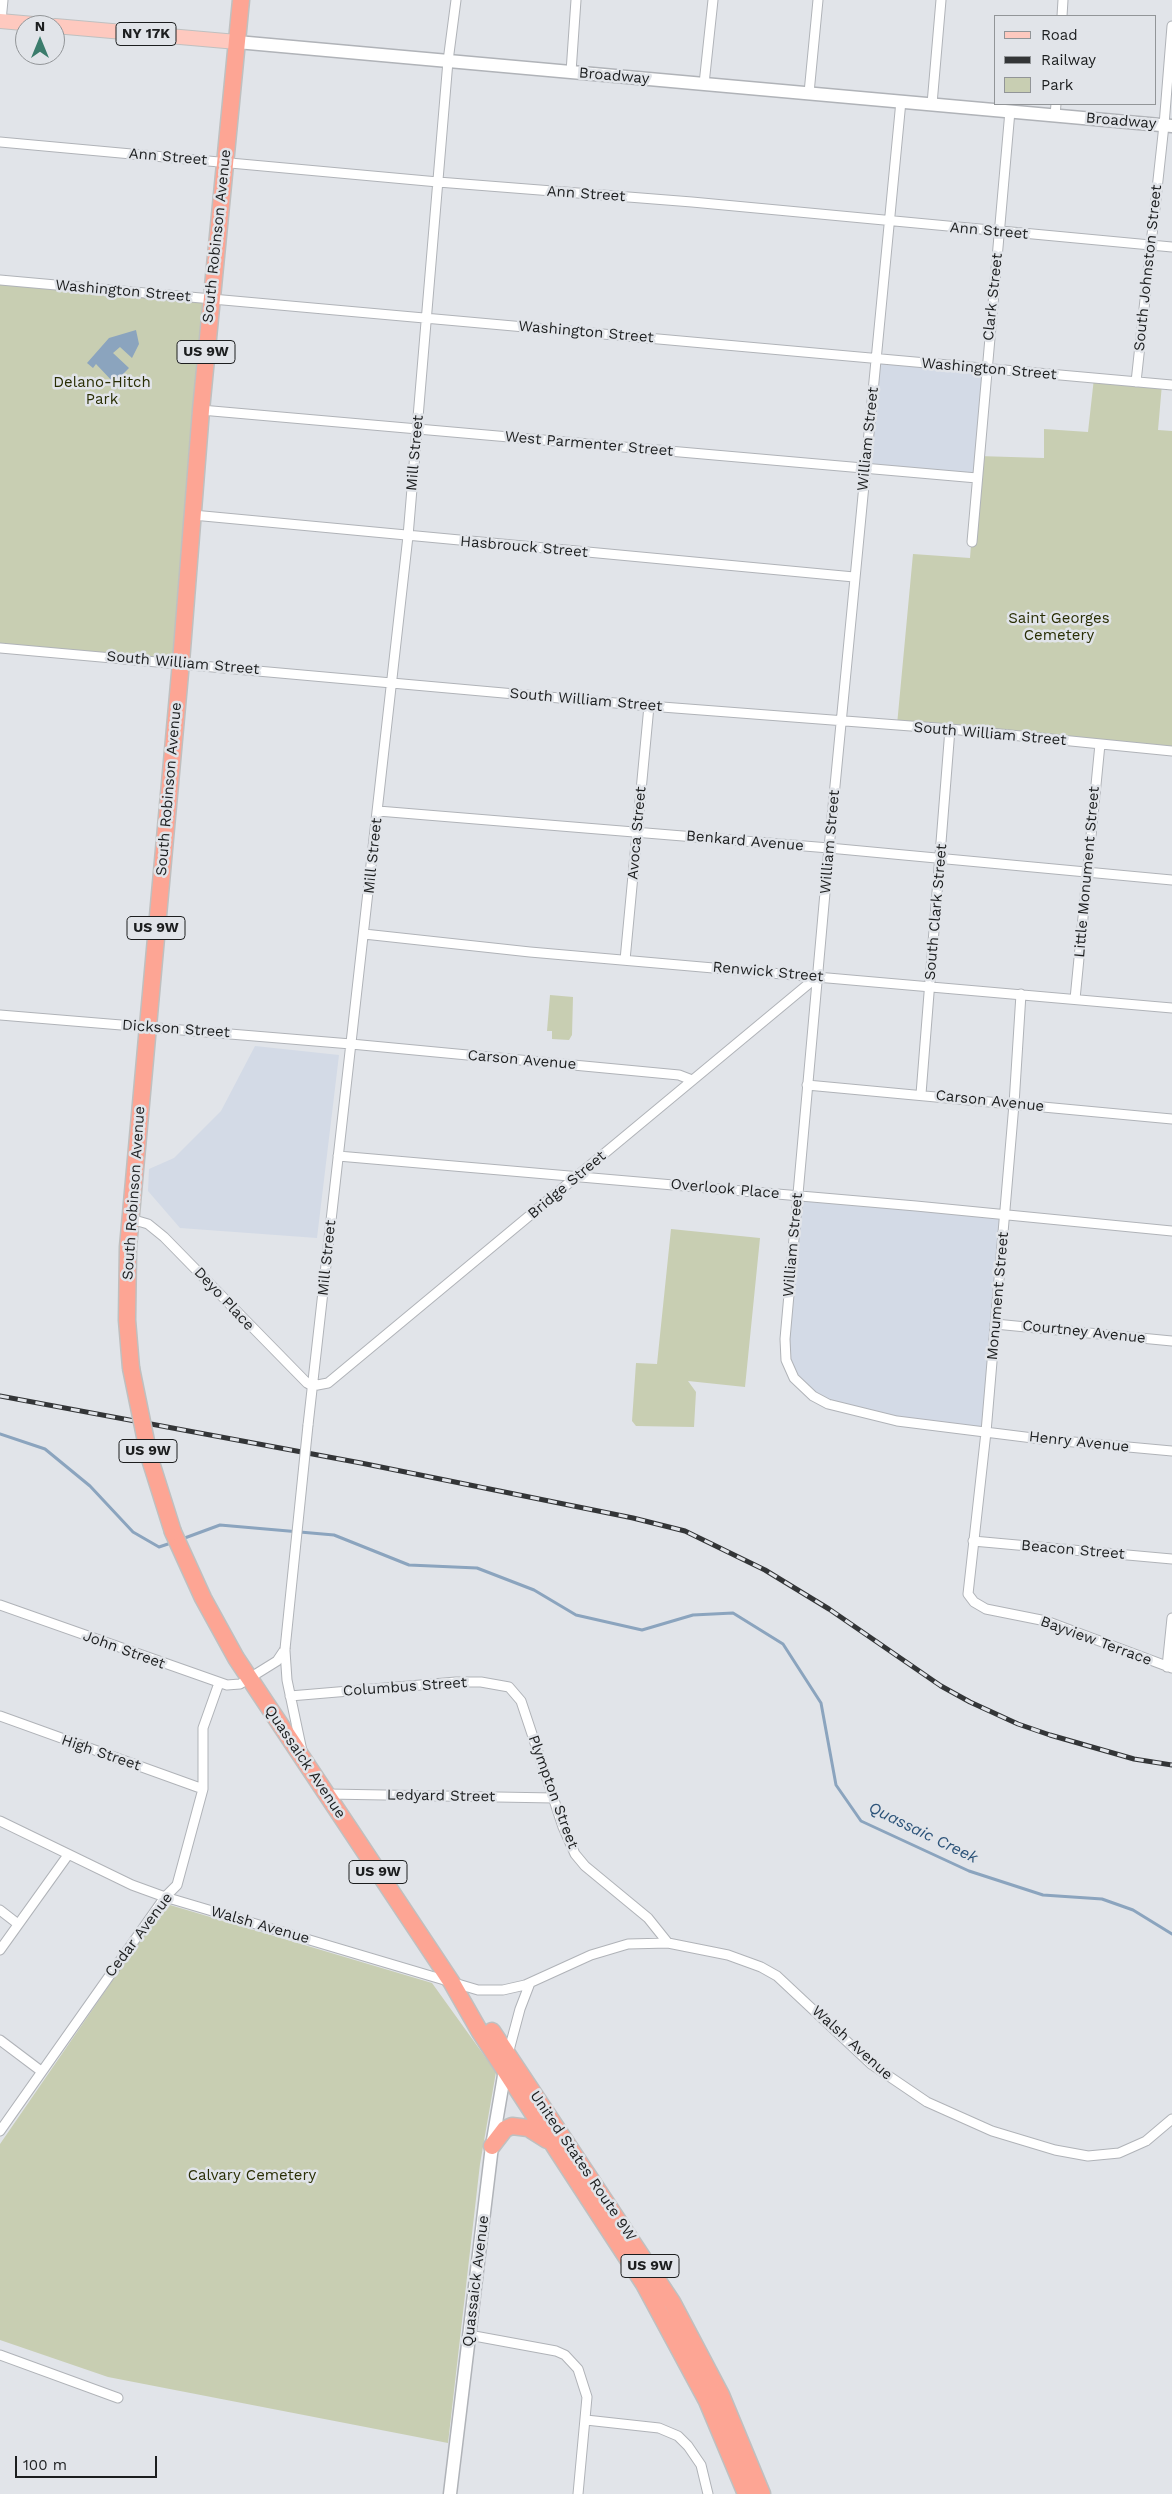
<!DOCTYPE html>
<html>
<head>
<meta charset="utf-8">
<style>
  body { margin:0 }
  #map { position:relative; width:1172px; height:2494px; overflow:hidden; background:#e1e4e9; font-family:"Work Sans",sans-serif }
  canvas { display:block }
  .legend { position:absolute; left:994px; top:15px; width:162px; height:90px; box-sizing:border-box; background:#e1e4e9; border:1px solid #929598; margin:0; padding:6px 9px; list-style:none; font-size:15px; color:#1c1e1f }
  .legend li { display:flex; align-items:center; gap:10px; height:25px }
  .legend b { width:25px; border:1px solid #929598 }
  .north { position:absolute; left:15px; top:15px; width:50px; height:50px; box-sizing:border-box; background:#e1e4e9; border:1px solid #929598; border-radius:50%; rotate:0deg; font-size:14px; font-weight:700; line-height:20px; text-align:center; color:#1c1e1f }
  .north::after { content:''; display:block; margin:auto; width:18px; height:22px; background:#3b7c6c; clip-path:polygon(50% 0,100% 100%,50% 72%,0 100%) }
  .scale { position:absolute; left:15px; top:2456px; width:142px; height:22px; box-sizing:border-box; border:2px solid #1c1e1f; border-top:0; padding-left:6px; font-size:15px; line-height:18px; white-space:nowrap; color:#1c1e1f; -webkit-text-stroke:4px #e1e4e9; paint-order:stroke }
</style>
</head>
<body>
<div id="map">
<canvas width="1172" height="2494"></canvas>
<ul class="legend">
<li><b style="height:6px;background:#fec9bf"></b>Road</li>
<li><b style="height:6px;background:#333537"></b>Railway</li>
<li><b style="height:14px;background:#c8ceb2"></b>Park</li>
</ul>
<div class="north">N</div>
<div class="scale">100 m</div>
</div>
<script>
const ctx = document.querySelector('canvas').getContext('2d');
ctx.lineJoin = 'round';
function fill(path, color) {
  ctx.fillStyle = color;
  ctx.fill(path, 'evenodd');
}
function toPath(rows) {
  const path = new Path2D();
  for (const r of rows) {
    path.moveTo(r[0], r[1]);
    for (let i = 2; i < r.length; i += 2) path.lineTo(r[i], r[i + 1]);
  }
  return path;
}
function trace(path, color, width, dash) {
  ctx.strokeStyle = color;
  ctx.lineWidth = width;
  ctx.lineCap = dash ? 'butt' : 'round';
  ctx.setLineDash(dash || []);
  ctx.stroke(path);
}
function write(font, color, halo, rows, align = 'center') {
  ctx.font = font + ' "Work Sans",sans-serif';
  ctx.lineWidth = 5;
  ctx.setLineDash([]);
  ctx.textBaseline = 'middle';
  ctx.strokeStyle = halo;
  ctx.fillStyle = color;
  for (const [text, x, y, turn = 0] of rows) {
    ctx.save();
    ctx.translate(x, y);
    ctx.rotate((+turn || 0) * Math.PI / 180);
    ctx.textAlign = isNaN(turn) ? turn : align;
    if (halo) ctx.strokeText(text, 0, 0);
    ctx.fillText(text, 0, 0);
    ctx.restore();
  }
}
fill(toPath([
  [876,359,986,369,977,478,866,468],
  [255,1046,339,1055,317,1238,180,1228,148,1191,149,1169,174,1158,221,1111],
  [798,1195,1005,1215,986,1432,931,1427,828,1404,794,1378,785,1339]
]), '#d3dae6');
fill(toPath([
  [0,281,211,300,181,662,0,646],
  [1094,378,1162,384,1158,430,1172,431,1172,751,897,725,913,554,970,558,978,456,1044,458,1044,429,1088,432],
  [550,995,573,997,572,1035,569,1040,552,1039,552,1031,547,1031],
  [671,1229,760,1238,745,1387,688,1381,696,1392,694,1427,636,1426,632,1421,636,1363,657,1364],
  [170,1905,432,1983,496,2072,480,2164,448,2443,108,2377,0,2340,0,2144,163,1907]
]), '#c8ceb2');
fill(toPath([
  [136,330,139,344,132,358,120,347,113,353,129,368,114,383,96,364,93,368,87,363,109,338]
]), '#8ba4be');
trace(toPath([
  [0,1434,45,1449,90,1486,133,1532,159,1547,171,1543],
  [182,1539,220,1525,334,1535,409,1565,477,1568,534,1590,576,1615,642,1630,693,1615,733,1613,783,1644,821,1703,836,1785,861,1821,969,1871,1043,1895,1102,1899,1133,1910,1172,1934]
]), '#8ba4be', 3);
const street = toPath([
  [1062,16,1063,0],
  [1,21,3,0],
  [571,72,576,0],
  [704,84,713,0],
  [809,93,818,0],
  [901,101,829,848,785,1339,786,1360,794,1378,813,1396,828,1404,897,1421,1041,1439,1172,1451],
  [932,104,941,0],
  [1055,115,1056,104],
  [0,142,438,182,692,202,1172,247],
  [0,280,1172,385],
  [1136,382,1164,125,1172,26],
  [201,410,977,478],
  [193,515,854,577],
  [972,542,1010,111],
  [0,648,649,706,950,729,1172,751],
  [378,811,829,848,1172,880],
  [364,934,530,952,1172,1008],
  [625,960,649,706],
  [1021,994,1014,1104,986,1432,968,1594,974,1602,986,1609,1046,1621,1172,1668],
  [1075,999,1100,744],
  [0,1015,351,1044,679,1075,692,1080],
  [807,1085,1172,1119],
  [921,1094,950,729],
  [338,1156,916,1206,1172,1231],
  [131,1219,148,1224,164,1237,307,1383,312,1386,328,1383,818,976],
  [995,1324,1172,1341],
  [308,1425,408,536,448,61,456,0],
  [973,1541,1172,1559],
  [0,1605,227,1685,240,1684,277,1661,285,1649],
  [285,1651,287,1680,302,1751],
  [1167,1667,1172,1618],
  [290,1696,456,1682,481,1682,509,1687,521,1701,563,1827,575,1854,585,1866,648,1918,668,1943],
  [0,1716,203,1789],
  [328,1794,554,1798],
  [0,1821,132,1885,165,1897,478,1990,503,1990,525,1985,591,1955,628,1944,668,1943,728,1955,761,1967,777,1976,871,2064,927,2102,992,2131,1055,2150,1088,2156,1119,2153,1146,2141,1172,2119],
  [0,1910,18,1924],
  [0,1950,68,1855],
  [0,2040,41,2071],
  [508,2054,520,2009,530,1983],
  [0,2131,165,1897,177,1885,203,1789,203,1728,219,1683],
  [469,2335,556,2351,565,2355,578,2369,587,2397,578,2494],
  [0,2355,118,2398],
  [586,2420,659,2428,678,2436,688,2446,701,2465,708,2494]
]);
const secondary = toPath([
  [237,42,1172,126],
  [450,2494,492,2146,506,2064]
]);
const primary = toPath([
  [0,21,45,25],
  [55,26,237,42]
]);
const highway = toPath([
  [131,1368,127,1320,128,1247,181,662,201,410,241,0],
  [173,1532,203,1598,236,1658,452,1983,480,2032,644,2284,707,2401,746,2494],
  [492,2031,672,2302,721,2395,762,2494],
  [492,2146,505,2129,512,2126,528,2128,547,2140]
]);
trace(street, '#b0b3b8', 11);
trace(secondary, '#b0b3b8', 15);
trace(primary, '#bfc0c0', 16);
trace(highway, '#bfc0c0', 19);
trace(street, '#fff', 9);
trace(secondary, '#fff', 12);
trace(primary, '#fec9bf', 14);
trace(highway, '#fda594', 16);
const rail = toPath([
  [0,1396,361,1463,633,1518,685,1531,765,1570,829,1609,941,1686,970,1702,1018,1724,1050,1735,1134,1759,1172,1765]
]);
trace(rail, '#333537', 5);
trace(rail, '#e1e4e9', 3, [9]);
const streetBridge = toPath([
  [285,1649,308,1425]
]);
const highwayBridge = toPath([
  [131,1368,149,1456,173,1532]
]);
trace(streetBridge, '#b0b3b8', 11, []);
trace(highwayBridge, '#bfc0c0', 19, []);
trace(streetBridge, '#fff', 9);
trace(highwayBridge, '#fda594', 16);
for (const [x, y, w] of [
  [146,34,60],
  [206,352,58],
  [156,928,58],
  [148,1451,58],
  [378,1872,58],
  [650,2266,58]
]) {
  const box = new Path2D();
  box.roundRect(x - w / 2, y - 11.5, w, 23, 4);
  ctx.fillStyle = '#e1e4e9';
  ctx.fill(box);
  trace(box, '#1c1e1f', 1);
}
write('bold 14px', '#1c1e1f', null, [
  ["NY 17K",146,34],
  ["US 9W",206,352],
  ["US 9W",156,928],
  ["US 9W",148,1451],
  ["US 9W",378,1872],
  ["US 9W",650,2266]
]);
write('15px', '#1c1e1f', '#e1e4e9', [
  ["Broadway",614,76,5],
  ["Broadway",1121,121,5],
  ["Ann Street",168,157,5],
  ["Ann Street",586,194,4],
  ["Ann Street",989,231,5],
  ["South Robinson Avenue",217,236,-84],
  ["South Johnston Street",1148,268,-84],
  ["Washington Street",123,291,5],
  ["Clark Street",993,297,-84],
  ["Washington Street",586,332,5],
  ["Washington Street",989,369,5],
  ["William Street",868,439,-84],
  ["West Parmenter Street",589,444,5],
  ["Mill Street",415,453,-85],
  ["Hasbrouck Street",524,547,5],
  ["South William Street",183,663,5],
  ["South William Street",586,700,5],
  ["South William Street",990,734,5],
  ["South Robinson Avenue",169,789,-85],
  ["Avoca Street",637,833,-85],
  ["Benkard Avenue",745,841,5],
  ["William Street",830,842,-85],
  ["Mill Street",373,856,-84],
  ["Little Monument Street",1087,872,-85],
  ["South Clark Street",936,912,-85],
  ["Renwick Street",768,972,5],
  ["Dickson Street",176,1029,4],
  ["Carson Avenue",522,1060,5],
  ["Carson Avenue",990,1101,6],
  ["Bridge Street",567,1185,-40],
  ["Overlook Place",725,1189,5],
  ["South Robinson Avenue",134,1193,-86],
  ["William Street",793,1245,-85],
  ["Mill Street",327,1258,-84],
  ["Monument Street",998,1296,-85],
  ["Deyo Place",224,1299,47],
  ["Courtney Avenue",1084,1332,6],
  ["Henry Avenue",1079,1442,6],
  ["Beacon Street",1073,1550,5],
  ["Bayview Terrace",1096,1641,20],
  ["John Street",124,1650,20],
  ["Columbus Street",405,1687,-4],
  ["High Street",101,1753,19],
  ["Quassaick Avenue",305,1762,56],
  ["Plympton Street",553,1792,70],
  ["Ledyard Street",441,1796,1],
  ["Walsh Avenue",260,1925,16],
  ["Cedar Avenue",139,1935,-53],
  ["Walsh Avenue",852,2043,42],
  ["United States Route 9W",583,2166,56],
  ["Quassaick Avenue",476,2281,-83]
]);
write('15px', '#292e04', '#e1e4e9', [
  ["Delano-Hitch",102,383],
  ["Park",102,400],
  ["Saint Georges",1059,619],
  ["Cemetery",1059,636],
  ["Calvary Cemetery",252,2176]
]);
write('italic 16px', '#2c5379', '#e1e4e9', [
  ["Quassaic Creek",923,1833,26]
]);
</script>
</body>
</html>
